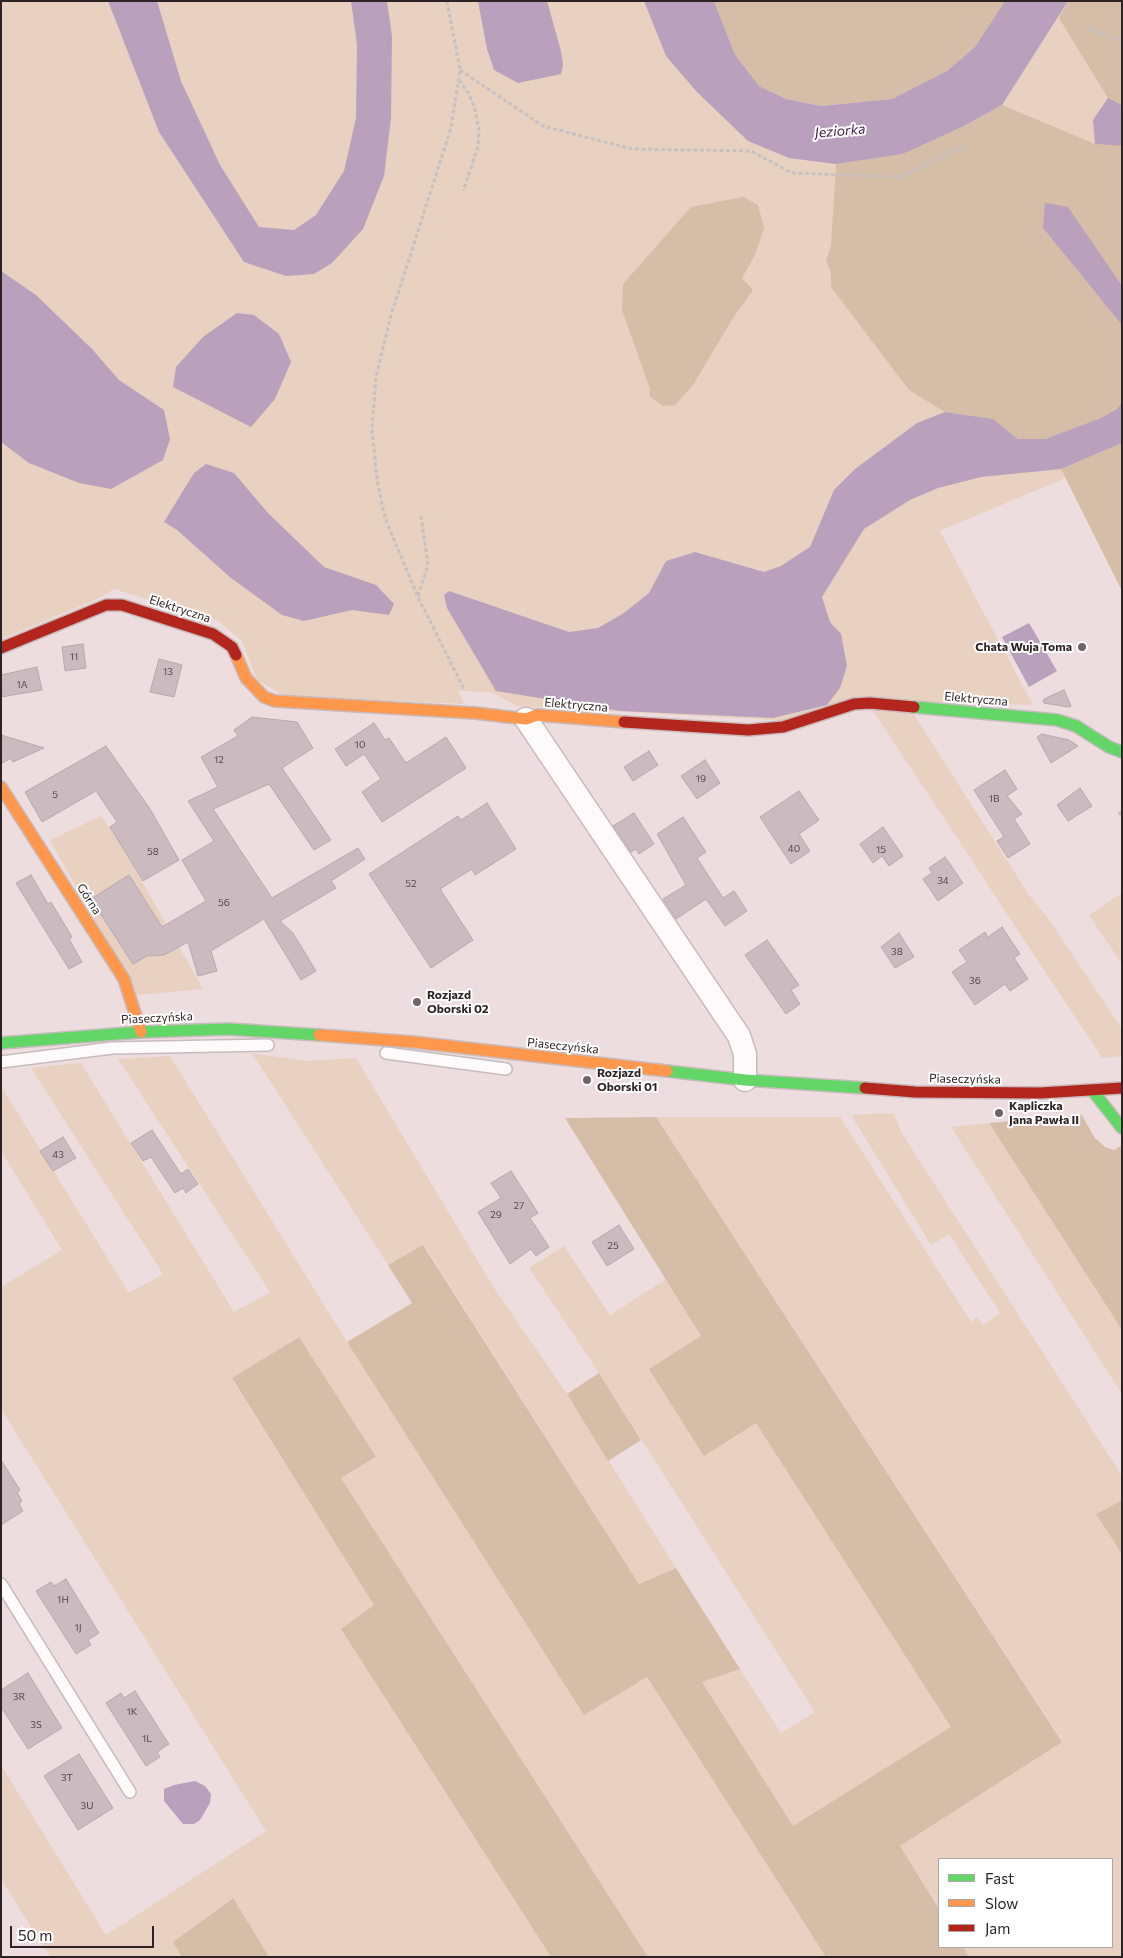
<!DOCTYPE html>
<html>
<head>
<meta charset="utf-8">
<style>
  body { margin:0 }
  #map { position:relative; width:1123px; height:1958px; overflow:hidden; background:#eedddf; font-family:Commissioner,sans-serif }
  canvas { display:block }
  .frame { position:absolute; inset:0; border:2px solid #2e2324; pointer-events:none }
  .legend { position:absolute; left:938px; top:1858px; width:175px; height:90px; box-sizing:border-box; background:#fff; border:1px solid #aba7a7; margin:0; padding:6px 9px; list-style:none; font-size:15px; color:#2e2324 }
  .legend li { display:flex; align-items:center; gap:10px; height:25px }
  .legend b { width:25px; border:1px solid #aba7a7 }
  .scale { position:absolute; left:10px; top:1926px; width:144px; height:22px; box-sizing:border-box; border:2px solid #2e2324; border-top:0; padding-left:6px; font-size:15px; line-height:18px; white-space:nowrap; color:#2e2324; -webkit-text-stroke:4px #fff; paint-order:stroke }
</style>
</head>
<body>
<div id="map">
<canvas width="1123" height="1958"></canvas>
<div class="frame"></div>
<ul class="legend">
<li><b style="height:6px;background:#63d668"></b>Fast</li>
<li><b style="height:6px;background:#ff974d"></b>Slow</li>
<li><b style="height:6px;background:#b3261e"></b>Jam</li>
</ul>
<div class="scale">50 m</div>
</div>
<script>
const ctx = document.querySelector('canvas').getContext('2d');
ctx.lineJoin = 'round';
function fill(path, color) {
  ctx.fillStyle = color;
  ctx.fill(path, 'evenodd');
}
function toPath(rows) {
  const path = new Path2D();
  for (const r of rows) {
    path.moveTo(r[0], r[1]);
    for (let i = 2; i < r.length; i += 2) path.lineTo(r[i], r[i + 1]);
  }
  return path;
}
function trace(path, color, width, dash) {
  ctx.strokeStyle = color;
  ctx.lineWidth = width;
  ctx.lineCap = dash ? 'butt' : 'round';
  ctx.setLineDash(dash || []);
  ctx.stroke(path);
}
function write(font, color, halo, rows, align = 'center') {
  ctx.font = font + ' Commissioner,sans-serif';
  ctx.lineWidth = 4;
  ctx.setLineDash([]);
  ctx.textBaseline = 'middle';
  ctx.strokeStyle = halo;
  ctx.fillStyle = color;
  for (const [text, x, y, turn = 0] of rows) {
    ctx.save();
    ctx.translate(x, y);
    ctx.rotate((+turn || 0) * Math.PI / 180);
    ctx.textAlign = isNaN(turn) ? turn : align;
    if (halo) ctx.strokeText(text, 0, 0);
    ctx.fillText(text, 0, 0);
    ctx.restore();
  }
}
fill(toPath([
  [1,1,1122,1,1122,454,940,531,1033,705,865,700,790,721,516,706,493,693,458,690,464,704,285,696,257,680,242,641,217,620,114,589,100,598,1,639],
  [872,709,913,713,1029,895,1047,917,1122,1029,1122,1056,1102,1058],
  [101,816,119,841,203,989,137,995,50,840],
  [1122,893,1122,964,1089,915],
  [252,1053,304,1061,356,1058,494,1288,567,1394,676,1568,639,1584,424,1245,388,1265],
  [170,1056,347,1342,584,1714,647,1677,826,1957,648,1957,341,1478,375,1458,298,1337,232,1379,375,1605,341,1629,551,1957,269,1957,232,1898,173,1942,182,1957,50,1957,1,1879,1,1765,106,1935,266,1831,1,1409,1,1287,62,1250,1,1151,1,1086,129,1293,163,1274,31,1068,81,1063,234,1312,270,1292,118,1059],
  [893,1113,903,1135,1122,1476,1122,1500,1096,1514,1122,1554,1122,1957,969,1957,963,1947,1112,1947,1112,1859,939,1859,939,1909,900,1846,1062,1741,656,1117,840,1117,971,1322,977,1317,983,1325,1000,1313,949,1234,931,1245,851,1115],
  [989,1123,1122,1330,1122,1394,951,1127],
  [564,1246,610,1315,666,1279,701,1336,704,1455,756,1422,952,1727,793,1826,701,1682,740,1669,781,1733,815,1712,599,1373,529,1268]
]), '#e8d1c1');
fill(toPath([
  [714,1,1005,1,975,47,947,71,892,99,821,106,786,99,759,86,735,55],
  [1068,1,1122,1,1122,105,1108,98,1059,18],
  [1002,105,1095,144,1122,146,1122,286,1043,228,1122,325,1122,402,1117,409,1101,418,1045,439,1018,439,993,419,945,412,909,390,831,287,831,272,826,260,831,246,836,164,903,154,964,126],
  [743,197,758,205,764,228,755,255,742,278,753,290,733,318,693,385,675,405,663,406,649,396,650,389,622,310,623,284,691,207],
  [1122,443,1122,591,1061,469],
  [1082,1115,1094,1137,1105,1147,1114,1150,1122,1145,1122,1330,989,1123],
  [656,1117,1062,1742,900,1846,939,1909,939,1947,963,1947,969,1957,826,1957,647,1677,584,1715,347,1342,412,1303,388,1265,423,1245,639,1584,676,1568,740,1669,702,1682,793,1826,951,1727,756,1423,704,1456,649,1369,701,1336,565,1118],
  [299,1337,376,1457,341,1478,648,1957,551,1957,341,1629,374,1605,232,1378],
  [599,1373,641,1440,608,1461,567,1394],
  [1122,1500,1122,1554,1096,1514],
  [233,1898,269,1957,182,1957,173,1942]
]), '#d6bda8');
fill(toPath([
  [108,1,157,1,181,81,220,165,259,227,294,230,316,215,344,171,356,118,357,45,351,1,387,1,392,36,391,118,384,176,363,229,332,263,314,274,286,276,244,262,159,132],
  [478,1,547,1,561,51,563,65,561,74,518,83,494,70,487,49],
  [644,1,714,1,735,55,759,86,786,99,821,106,892,99,947,71,975,47,1005,1,1068,1,1002,105,964,126,903,154,836,164,789,158,748,141,697,92,666,56],
  [1108,98,1122,105,1122,146,1095,144,1093,120],
  [1045,203,1068,207,1122,286,1122,325,1043,228],
  [1,271,36,295,92,349,119,380,164,410,170,439,163,460,111,489,79,483,29,463,1,442],
  [237,313,254,315,279,334,291,362,275,399,251,427,173,387,176,367,203,337],
  [1122,402,1122,443,1061,469,981,477,938,488,910,500,864,529,822,597,830,622,841,634,847,666,840,688,827,705,773,718,621,711,496,691,447,608,444,595,449,591,569,632,598,628,624,613,649,593,666,561,695,552,764,572,781,566,810,547,834,490,855,469,917,423,945,412,993,419,1018,439,1045,439,1101,418,1117,409],
  [206,464,234,473,268,513,324,567,376,585,394,604,389,615,352,610,304,621,282,615,231,578,177,530,164,522,194,473],
  [1029,623,1057,671,1029,687,1002,637],
  [195,1781,205,1786,211,1794,210,1803,200,1820,194,1824,183,1824,164,1801,164,1789,174,1785]
]), '#b9a0bc');
const building = toPath([
  [83,644,86,668,65,671,62,647,83,644],
  [159,659,182,665,174,697,150,692,159,659],
  [37,667,42,690,1,697,1,675,37,667],
  [1064,690,1071,706,1068,707,1044,703,1043,700,1048,697,1064,690],
  [252,717,297,722,313,748,282,768,331,840,314,850,269,784,213,809,272,898,358,848,365,859,331,881,336,888,280,921,293,933,316,971,301,980,264,919,211,951,217,971,198,976,188,942,164,955,147,956,133,964,91,899,129,875,162,927,206,901,182,860,214,841,188,801,218,787,201,757,238,736,234,730,252,717],
  [374,723,385,740,389,738,406,763,446,737,466,768,382,822,362,792,381,779,364,754,346,766,335,749,374,723],
  [1042,734,1069,740,1078,746,1051,763,1037,737,1042,734],
  [1,735,44,748,13,762,11,758,1,764,1,735],
  [106,746,150,809,179,860,143,881,110,827,117,822,96,791,42,822,25,792,106,746],
  [649,751,658,765,633,781,624,767,649,751],
  [705,760,720,783,697,799,681,776,705,760],
  [1005,770,1017,789,1007,796,1022,814,1014,819,1030,844,1008,858,997,841,1004,837,974,790,1005,770],
  [1080,788,1092,806,1068,821,1057,805,1080,788],
  [799,791,819,820,799,834,810,851,791,864,760,817,799,791],
  [487,803,516,849,475,875,472,869,440,889,473,940,431,968,369,874,458,816,461,820,487,803],
  [634,813,654,844,639,854,636,849,631,852,613,826,634,813],
  [683,817,706,852,697,858,723,898,734,891,747,911,725,926,706,899,676,919,663,899,686,885,657,834,683,817],
  [883,827,903,856,889,866,882,856,873,863,860,844,883,827],
  [945,857,963,883,938,901,923,879,932,873,929,868,945,857],
  [31,875,48,904,51,902,72,937,69,939,82,962,69,969,16,883,31,875],
  [1002,927,1020,954,1014,958,1028,979,1010,991,1005,984,975,1005,952,972,967,962,959,950,985,932,988,937,1002,927],
  [899,933,914,957,895,968,881,947,899,933],
  [767,940,799,985,791,990,800,1004,786,1014,745,955,767,940],
  [152,1130,181,1174,188,1169,198,1184,186,1193,183,1188,175,1193,151,1157,143,1161,131,1143,152,1130],
  [63,1137,76,1158,53,1171,40,1151,63,1137],
  [511,1171,538,1213,530,1218,549,1247,536,1256,531,1249,510,1264,478,1212,501,1198,491,1183,511,1171],
  [619,1225,634,1249,607,1266,592,1242,619,1225],
  [1,1460,20,1490,17,1492,22,1501,19,1504,23,1511,1,1525,1,1460],
  [66,1579,99,1633,88,1640,91,1645,76,1654,36,1591,51,1582,54,1586,66,1579],
  [28,1673,62,1728,28,1749,1,1707,1,1690,28,1673],
  [135,1691,169,1744,157,1752,160,1757,146,1766,106,1703,121,1693,124,1698,135,1691],
  [79,1754,113,1808,78,1830,44,1776,79,1754]
]);
fill(building, '#cbbbc1');
trace(building, '#b5a9ac', 1);
const lane = toPath([
  [386,1053,506,1069],
  [1,1062,112,1048,268,1045],
  [1,1584,130,1792]
]);
const street = toPath([
  [526,719,739,1036,745,1054,745,1080]
]);
const fast = toPath([
  [914,707,1057,720,1076,726,1109,747,1122,752],
  [1,1043,141,1032,228,1029,319,1035],
  [667,1071,745,1080,865,1088],
  [1092,1090,1122,1128]
]);
const slow = toPath([
  [236,655,246,678,264,697,275,701,475,713,526,719,537,715,624,722],
  [1,787,124,979,141,1032],
  [319,1035,413,1042,667,1071]
]);
const jam = toPath([
  [1,648,106,605,122,605,213,634,232,647,236,655],
  [624,722,748,730,783,727,854,704,870,703,914,707],
  [865,1088,915,1092,1040,1093,1122,1088]
]);
trace(lane, '#c8bbbc', 14);
trace(street, '#c8bbbc', 25);
trace(fast, '#c8bbbc', 14);
trace(slow, '#c8bbbc', 14);
trace(jam, '#c8bbbc', 14);
trace(toPath([
  [447,1,460,70,451,128,391,315,376,377,372,429,377,480,385,518,418,597,465,691],
  [1089,29,1122,41],
  [460,70,543,126,632,149,751,151,792,173,900,177,965,145],
  [459,80,469,94,475,109,479,131,478,147,463,191],
  [418,596,428,565,421,516],
  [1119,815,1122,810]
]), '#c7c1c1', 3, [4, 2.5]);
trace(lane, '#fcfafa', 11);
trace(street, '#fcfafa', 22);
trace(fast, '#63d668', 11);
trace(slow, '#ff974d', 11);
trace(jam, '#b3261e', 11);
for (const [x, y, r, color] of [
  [1082,647,5,"#716465"],
  [417,1002,5,"#716465"],
  [587,1080,5,"#716465"],
  [999,1113,5,"#716465"]
]) {
  const dot = new Path2D();
  dot.arc(x, y, r, 0, 2 * Math.PI);
  ctx.fillStyle = color;
  ctx.fill(dot);
  trace(dot, '#fff', 2);
}
write('10px', '#55494b', null, [
  ["11",74,657],
  ["13",168,672],
  ["1A",22,685],
  ["10",360,745],
  ["12",219,760],
  ["19",701,779],
  ["5",55,795],
  ["1B",994,799],
  ["40",794,849],
  ["15",881,850],
  ["58",153,852],
  ["34",943,881],
  ["52",411,884],
  ["56",224,903],
  ["38",897,952],
  ["36",975,981],
  ["43",58,1155],
  ["27",519,1206],
  ["29",496,1215],
  ["25",613,1246],
  ["1H",63,1600],
  ["1J",78,1628],
  ["3R",19,1697],
  ["1K",132,1712],
  ["3S",36,1725],
  ["1L",147,1739],
  ["3T",67,1778],
  ["3U",87,1806]
]);
write('12px', '#2e2324', '#fff', [
  ["Elektryczna",180,609,18],
  ["Elektryczna",976,699,5],
  ["Elektryczna",576,705,5],
  ["Górna",89,899,57],
  ["Piaseczyńska",157,1018,-3],
  ["Piaseczyńska",563,1046,6],
  ["Piaseczyńska",965,1079,1]
]);
write('bold 12px', '#2e2324', '#fff', [
  ["Chata Wuja Toma",1072,647,"right"],
  ["Rozjazd",427,995],
  ["Oborski 02",427,1009],
  ["Rozjazd",597,1073],
  ["Oborski 01",597,1087],
  ["Kapliczka",1009,1106],
  ["Jana Pawła II",1009,1120]
], 'left');
write('italic 14px', '#3f1a4c', '#fff', [
  ["Jeziorka",840,131,-5]
]);
</script>
</body>
</html>
